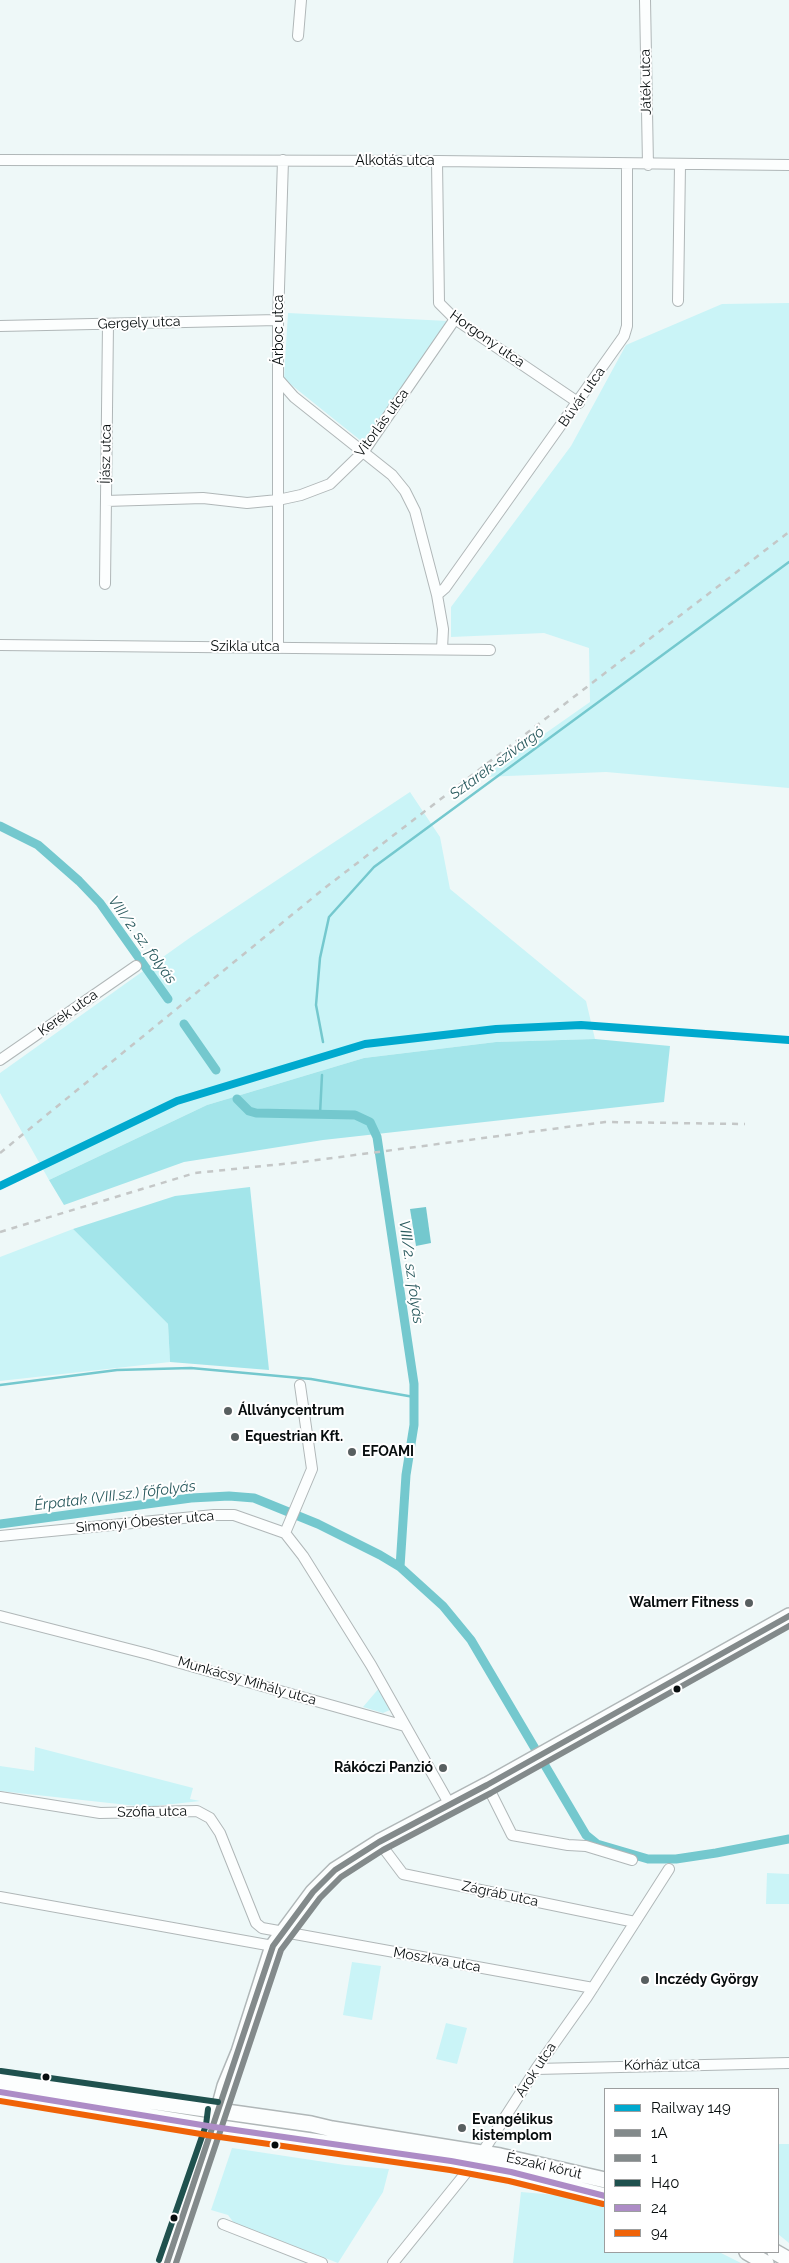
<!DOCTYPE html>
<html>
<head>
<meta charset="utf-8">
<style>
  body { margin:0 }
  #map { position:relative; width:789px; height:2263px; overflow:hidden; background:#eef8f8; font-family:Raleway,sans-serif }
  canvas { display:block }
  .legend { position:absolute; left:604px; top:2088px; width:175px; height:165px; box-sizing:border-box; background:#fff; border:1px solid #9c9e9f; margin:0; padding:6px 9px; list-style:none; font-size:15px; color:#070d0e }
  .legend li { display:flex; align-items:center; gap:10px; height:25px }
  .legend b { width:25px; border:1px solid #9c9e9f }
</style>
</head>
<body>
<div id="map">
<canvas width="789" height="2263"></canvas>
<ul class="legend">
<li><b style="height:6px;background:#00a9ce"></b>Railway 149</li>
<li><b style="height:6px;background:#838a8b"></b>1A</li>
<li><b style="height:6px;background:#838a8b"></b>1</li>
<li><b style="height:6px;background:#1f514e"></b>H40</li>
<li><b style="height:6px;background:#ad8cc6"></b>24</li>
<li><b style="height:6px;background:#ef6308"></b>94</li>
</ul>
</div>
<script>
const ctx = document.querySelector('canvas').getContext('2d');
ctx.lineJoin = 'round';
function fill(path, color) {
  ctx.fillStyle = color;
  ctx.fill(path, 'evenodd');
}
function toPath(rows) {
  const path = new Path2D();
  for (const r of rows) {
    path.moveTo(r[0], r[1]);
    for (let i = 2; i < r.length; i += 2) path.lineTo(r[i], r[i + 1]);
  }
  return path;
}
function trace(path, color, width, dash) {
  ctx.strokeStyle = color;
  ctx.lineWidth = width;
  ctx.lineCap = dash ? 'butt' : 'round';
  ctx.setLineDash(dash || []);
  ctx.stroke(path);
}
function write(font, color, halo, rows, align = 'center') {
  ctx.font = font + ' Raleway,sans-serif';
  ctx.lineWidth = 4;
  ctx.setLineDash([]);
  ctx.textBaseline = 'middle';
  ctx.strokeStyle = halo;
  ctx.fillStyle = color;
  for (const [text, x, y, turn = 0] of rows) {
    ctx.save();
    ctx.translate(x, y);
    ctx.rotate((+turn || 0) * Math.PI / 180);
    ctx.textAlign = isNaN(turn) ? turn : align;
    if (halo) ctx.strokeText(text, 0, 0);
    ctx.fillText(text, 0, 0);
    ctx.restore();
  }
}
fill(toPath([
  [789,303,789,788,606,772,483,777,590,702,589,648,544,633,451,637,451,607,571,446,626,345,722,304],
  [288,313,448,321,365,444,284,379],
  [410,792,440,837,450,889,586,1001,595,1039,496,1042,364,1058,207,1105,49,1180,0,1093,0,1073,191,937],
  [73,1229,168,1324,170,1362,0,1381,0,1257],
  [380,1687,390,1710,383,1713,363,1707],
  [35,1747,193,1788,190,1799,200,1801,146,1807,0,1791,0,1766,34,1771],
  [767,1873,789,1874,789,1904,766,1904],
  [352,1962,381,1966,372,2020,343,2015],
  [446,2023,467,2028,457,2064,436,2059],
  [778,2144,789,2144,789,2243,778,2234],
  [232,2148,345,2165,389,2169,383,2192,338,2263,234,2223,228,2215,211,2210],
  [521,2192,568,2196,605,2206,605,2252,719,2252,741,2263,513,2263]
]), '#caf4f7');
fill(toPath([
  [595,1039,670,1046,664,1102,323,1140,184,1162,64,1205,49,1180,207,1105,364,1058,496,1042],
  [250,1187,269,1370,170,1362,168,1324,73,1229,175,1196]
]), '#a3e5ea');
fill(toPath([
  [426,1207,431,1243,416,1246,410,1209]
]), '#74c8ce');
trace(toPath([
  [323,1042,316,1005,320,958,329,917,374,867,789,562],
  [320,1114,322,1075],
  [0,1385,117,1370,191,1368,311,1379,414,1397]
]), '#74c8ce', 2.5);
trace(toPath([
  [0,826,38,845,79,881,100,903,168,999],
  [184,1024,216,1070],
  [237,1099,249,1111,256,1113,355,1115,370,1122,377,1137,414,1384,414,1425,406,1475,400,1567],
  [0,1524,191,1498,229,1496,254,1498,318,1524,380,1555,400,1567,443,1606,471,1640,586,1835,597,1844,648,1859,676,1859,716,1853,789,1839]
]), '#74c8ce', 9);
const street = toPath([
  [645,0,648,165],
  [298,36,301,0],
  [0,160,437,161,789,165],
  [437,161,439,303,455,319,579,403],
  [678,301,680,165],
  [0,326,278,320],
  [279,380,294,397,392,475,405,491,415,511,437,595,443,629,442,649],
  [106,501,203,498,247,503,278,500,301,495,330,484,364,451,455,319],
  [105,584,108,324],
  [437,595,445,588,624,336,627,326,627,164],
  [0,645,490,650],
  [278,647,278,320,283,160],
  [0,1060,136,966],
  [285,1533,312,1469,300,1385],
  [0,1536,214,1515,234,1515,285,1533,303,1556,371,1665,450,1805],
  [0,1616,148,1654,405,1726],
  [487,1785,512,1835,568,1845,586,1846,632,1860],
  [0,1797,100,1813,197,1811,210,1818,220,1833,256,1923,262,1928,593,1988],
  [379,1842,403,1874,635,1922],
  [0,1897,273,1946],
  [536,2069,789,2063],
  [223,2224,322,2263],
  [393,2263,482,2153,536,2069,587,1997,669,1869]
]);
const secondary = toPath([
  [167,2263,214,2127]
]);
const primary = toPath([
  [0,2080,311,2124,332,2129,500,2156,605,2180],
  [0,2092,214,2127,451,2161,511,2172,605,2196],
  [214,2127,225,2086,239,2052,273,1946,313,1892,335,1870,379,1842,487,1785,789,1616],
  [747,2252,766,2263],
  [775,2252,789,2260]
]);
trace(street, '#b0b7b8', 12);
trace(secondary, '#b0b7b8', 16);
trace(primary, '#b0b7b8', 18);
trace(street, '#fcfefe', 10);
trace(secondary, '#fcfefe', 14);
trace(primary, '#fcfefe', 15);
trace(toPath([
  [0,1153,326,887,789,532],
  [0,1232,195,1173,302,1162,605,1122,745,1124]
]), '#c4c7c7', 2.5, [6, 6]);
trace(toPath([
  [167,2263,273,1946,313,1892,335,1870,379,1842,487,1785,789,1616]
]), '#838a8b', 6);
trace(toPath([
  [176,2263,281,1950,320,1898,341,1877,383,1850,491,1793,789,1626]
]), '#838a8b', 6);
trace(toPath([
  [1,2071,218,2102],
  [159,2260,206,2125,208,2109]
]), '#1f514e', 6);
trace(toPath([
  [0,2092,214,2127,451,2161,511,2172,605,2196]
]), '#ad8cc6', 6);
trace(toPath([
  [0,2101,213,2136,450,2170,509,2181,603,2204]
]), '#ef6308', 6);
trace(toPath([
  [0,1186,177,1101,365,1044,496,1029,581,1025,789,1040]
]), '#00a9ce', 8);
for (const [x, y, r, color] of [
  [228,1411,5,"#585f60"],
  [235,1437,5,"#585f60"],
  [352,1452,5,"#585f60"],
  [749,1603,5,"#585f60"],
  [677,1689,4.5,"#070d0e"],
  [443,1768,5,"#585f60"],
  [645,1980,5,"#585f60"],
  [46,2077,4.5,"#070d0e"],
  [462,2128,5,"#585f60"],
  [275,2145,4.5,"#070d0e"],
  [174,2218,4.5,"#070d0e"]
]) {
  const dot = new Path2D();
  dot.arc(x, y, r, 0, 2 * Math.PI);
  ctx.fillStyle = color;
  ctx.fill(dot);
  trace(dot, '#fff', 2);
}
write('14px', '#070d0e', '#fff', [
  ["Játék utca",646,82,-91],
  ["Alkotás utca",395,161],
  ["Gergely utca",139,323,-2],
  ["Árboc utca",279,330,-90],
  ["Horgony utca",487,339,35],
  ["Búvár utca",582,397,-55],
  ["Vitorlás utca",382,423,-54],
  ["Íjász utca",106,454,-89],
  ["Szikla utca",245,647],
  ["Kerék utca",68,1013,-35],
  ["Simonyi Óbester utca",145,1522,-5],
  ["Munkácsy Mihály utca",247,1681,16],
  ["Szófia utca",152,1812,-1],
  ["Zágráb utca",500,1894,12],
  ["Moszkva utca",437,1960,10],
  ["Kórház utca",662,2065,-1],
  ["Árok utca",536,2070,-57],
  ["Északi körút",544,2166,13]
]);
write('bold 14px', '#070d0e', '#fff', [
  ["Állványcentrum",238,1411],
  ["Equestrian Kft.",245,1437],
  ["EFOAMI",362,1452],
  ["Walmerr Fitness",739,1603,"right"],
  ["Rákóczi Panzió",433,1768,"right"],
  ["Inczédy György",655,1980],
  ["Evangélikus",472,2120],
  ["kistemplom",472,2136]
], 'left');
write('italic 15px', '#295a5e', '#fff', [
  ["Sztarek-szivárgó",497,763,-36],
  ["VIII/2. sz. folyás",142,940,54],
  ["VIII/2. sz. folyás",411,1272,82],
  ["Érpatak (VIII.sz.) főfolyás",115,1496,-7]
]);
</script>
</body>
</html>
